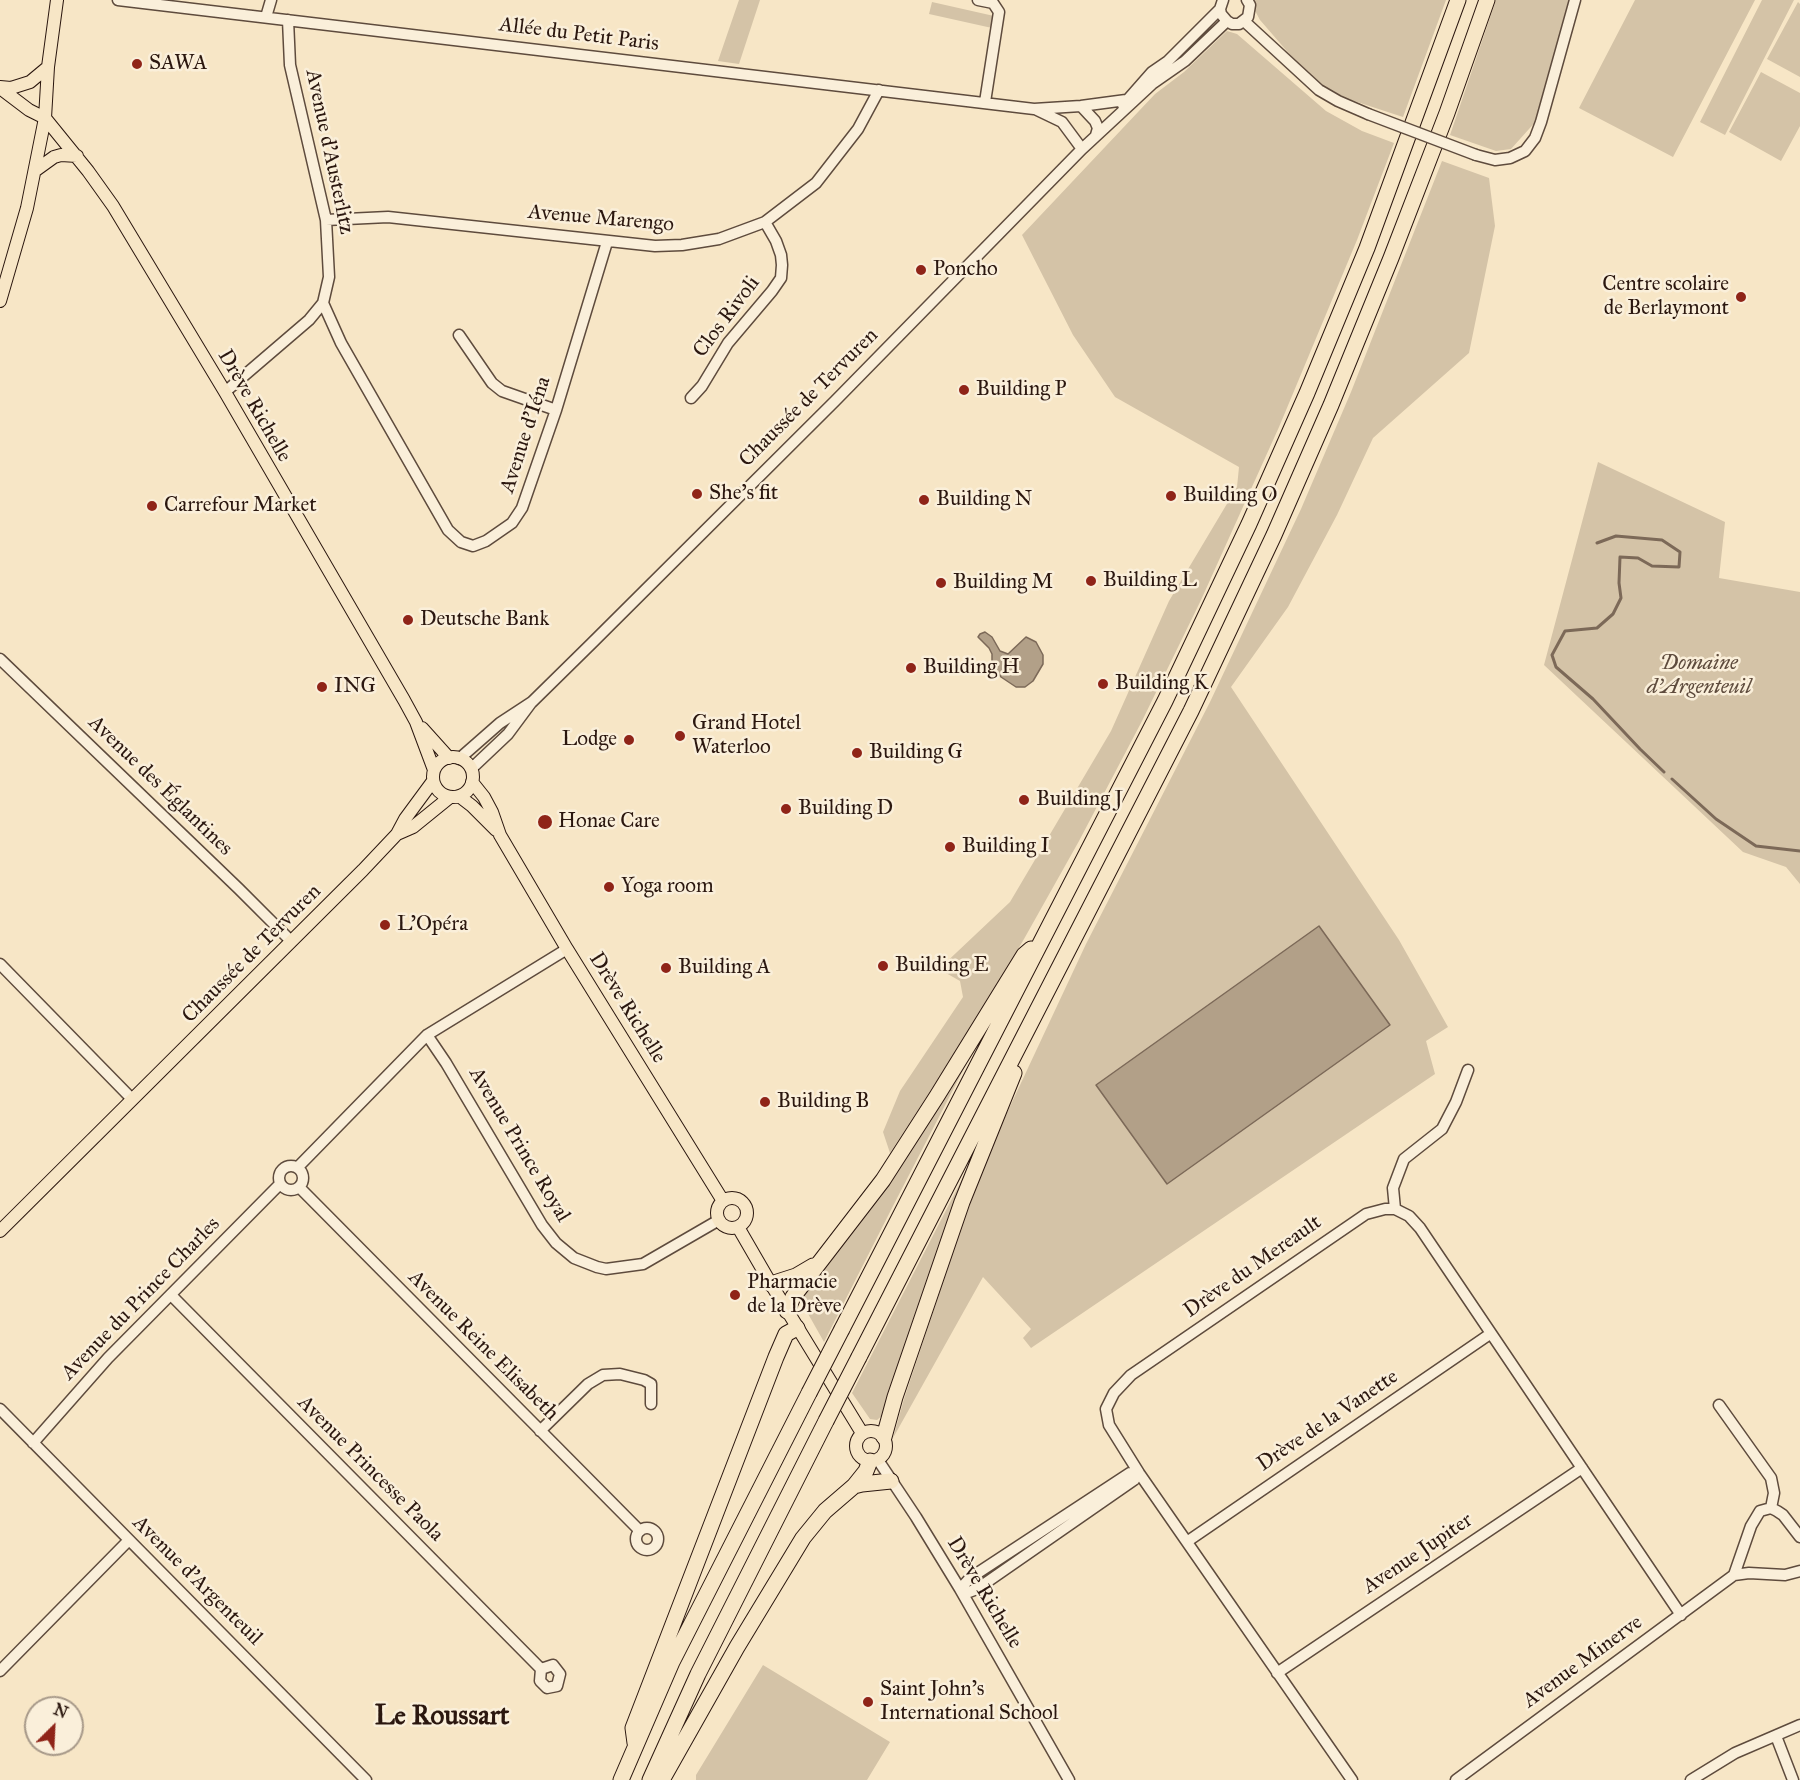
<!DOCTYPE html>
<html>
<head>
<meta charset="utf-8">
<style>
  body { margin:0 }
  #map { position:relative; width:1800px; height:1780px; overflow:hidden; background:#f7e6c6; font-family:"IM FELL Great Primer",serif }
  canvas { display:block }
  .north { position:absolute; left:24px; top:1696px; width:60px; height:60px; box-sizing:border-box; background:#faefda; border:2px solid #a79989; border-radius:50%; rotate:24deg; font-size:16px; font-weight:700; line-height:24px; text-align:center; color:#2b170f }
  .north::after { content:''; display:block; margin:auto; width:21px; height:27px; background:#8f2418; clip-path:polygon(50% 0,100% 100%,50% 72%,0 100%) }
</style>
</head>
<body>
<div id="map">
<canvas width="1800" height="1780"></canvas>
<div class="north">N</div>
</div>
<script>
const ctx = document.querySelector('canvas').getContext('2d');
ctx.lineJoin = 'round';
function fill(path, color) {
  ctx.fillStyle = color;
  ctx.fill(path, 'evenodd');
}
function toPath(rows) {
  const path = new Path2D();
  for (const r of rows) {
    if (r.length === 3) {
      path.moveTo(r[0] + r[2], r[1]);
      path.arc(r[0], r[1], r[2], 0, 2 * Math.PI);
      continue;
    }
    path.moveTo(r[0], r[1]);
    for (let i = 2; i < r.length; i += 2) path.lineTo(r[i], r[i + 1]);
  }
  return path;
}
function trace(path, color, width, dash) {
  ctx.strokeStyle = color;
  ctx.lineWidth = width;
  ctx.lineCap = dash ? 'butt' : 'round';
  ctx.setLineDash(dash || []);
  ctx.stroke(path);
}
function write(font, color, halo, rows, align = 'center') {
  ctx.font = font + ' "IM FELL Great Primer",serif';
  ctx.lineWidth = 5;
  ctx.setLineDash([]);
  ctx.textBaseline = 'middle';
  ctx.strokeStyle = halo;
  ctx.fillStyle = color;
  for (const [text, x, y, turn = 0] of rows) {
    ctx.save();
    ctx.translate(x, y);
    ctx.rotate((+turn || 0) * Math.PI / 180);
    ctx.textAlign = isNaN(turn) ? turn : align;
    if (halo) ctx.strokeText(text, 0, 0);
    ctx.fillText(text, 0, 0);
    ctx.restore();
  }
}
fill(toPath([
  [739,0,760,0,739,64,718,61],
  [1255,0,1446,0,1403,117,1342,97,1325,87,1292,57,1260,20,1252,5],
  [1496,0,1572,0,1538,119,1511,149,1496,151,1450,135],
  [1635,0,1755,0,1673,157,1579,108],
  [1762,0,1794,0,1725,135,1700,122],
  [932,2,994,16,992,28,929,14],
  [1798,2,1800,4,1800,77,1767,59],
  [1227,31,1237,34,1326,111,1362,131,1394,143,1357,240,1279,427,1201,600,1142,721,1079,841,1024,939,971,1028,890,1153,883,1132,900,1091,963,997,960,981,939,969,1010,902,1111,731,1169,601,1237,487,1239,467,1115,397,1073,335,1022,235,1155,94,1184,72],
  [1761,72,1800,93,1800,126,1781,161,1729,132],
  [1442,161,1489,178,1495,226,1469,353,1373,438,1337,515,1288,607,1231,687,1399,940,1448,1027,1426,1041,1435,1074,1031,1348,1023,1338,1031,1329,983,1277,893,1438,904,1399,962,1225,999,1130,1086,944,1210,702,1301,509,1351,392],
  [1598,462,1725,522,1719,578,1800,592,1800,884,1786,867,1743,852,1544,665],
  [972,1053,894,1204,824,1342,798,1296],
  [978,1148,884,1414,877,1420,870,1419,852,1393],
  [763,1665,890,1742,867,1780,696,1780,696,1775]
]), '#d4c3a7');
const water = toPath([
  [985,632,992,637,1000,651,1008,654,1026,637,1036,642,1043,655,1043,664,1033,681,1025,687,1016,687,1001,677,992,665,992,654,989,648,978,637,980,634,985,632],
  [1319,926,1390,1025,1167,1184,1096,1085,1319,926]
]);
fill(water, '#b2a088');
trace(water, '#7c6958', 1.5);
trace(toPath([
  [1597,543,1616,536,1662,540,1680,552,1679,567,1652,566,1638,558,1620,557,1619,583,1621,598,1613,614,1597,628,1565,631,1552,655,1556,667,1593,699,1640,749,1664,772],
  [1672,779,1716,819,1756,846,1800,851]
]), '#7c6958', 3);
const minor = toPath([
  [118,0,1034,109,1081,106,1126,100],
  [978,0,993,3,999,12,985,102],
  [1223,0,1220,9,1221,14,1227,21,1232,24,1239,24,1248,17,1250,5,1247,0],
  [266,17,271,0],
  [1244,21,1319,90,1338,101,1368,114],
  [1123,105,1152,72,1168,61,1220,9],
  [1081,106,1095,121,1098,128,1096,135],
  [1037,110,1062,122,1082,149],
  [1476,155,1495,160,1510,158,1525,151,1535,138,1541,122,1575,0],
  [326,220,388,217,655,246,682,245,719,239,765,222,816,183,858,129,879,90],
  [323,303,341,343,448,530,461,542,473,546,486,541,512,523,522,508,556,410,607,242],
  [459,335,492,383,502,391,556,410],
  [225,392,309,320,323,303,329,277,326,220,290,65,288,20],
  [691,398,702,386,728,343,772,291,781,278,782,265,781,255,776,241,765,222],
  [0,659,239,889,291,941],
  [459,759,500,723,532,702,591,644,835,401,1082,149,1152,84,1185,61,1227,21],
  [471,769,508,734,531,703],
  [0,964,132,1099],
  [427,1035,446,1063,542,1225,556,1243,574,1258,597,1267,606,1269,643,1264,719,1220],
  [291,1178,12],
  [298,1167,427,1035,567,949],
  [299,1187,640,1531],
  [1395,1209,1393,1188,1404,1159,1442,1129,1456,1102,1468,1070],
  [171,1295,541,1669],
  [1719,1405,1771,1478,1774,1493,1771,1508],
  [0,1409,366,1780],
  [540,1431,588,1384,603,1375,620,1374,644,1380,651,1384,651,1404],
  [33,1443,108,1358,280,1184],
  [878,1460,916,1517,960,1589,1069,1780],
  [1130,1473,1139,1473,1134,1480,977,1589,969,1592,960,1589,970,1578,1130,1473],
  [647,1539,11],
  [1188,1541,1490,1334],
  [1734,1575,1751,1526,1760,1511,1771,1508,1777,1511,1783,1515,1800,1537],
  [553,1665,560,1674,557,1686,547,1688,540,1681,541,1669,553,1665],
  [0,1671,129,1540],
  [1277,1673,1582,1468],
  [1776,1736,1793,1780],
  [1352,1780,1139,1473,1109,1425,1106,1409,1114,1393,1131,1375,1366,1214,1385,1209,1395,1209,1409,1216,1420,1228,1681,1615],
  [1456,1780,1734,1575,1749,1573,1785,1575,1800,1571],
  [1691,1780,1735,1753,1800,1725]
]);
const major = toPath([
  [0,87,11,88,30,82,48,67],
  [0,88,29,110,45,118,88,171,113,206,225,392,404,700,416,722,434,770],
  [36,170,54,157,61,155,77,156],
  [0,301,27,208,45,118,48,67,57,0],
  [422,728,449,758],
  [453,777,20],
  [472,782,484,797,492,812,500,835,567,949,723,1201],
  [459,796,472,806,496,830],
  [397,834,413,827,450,797],
  [732,1213,15],
  [738,1227,771,1284,862,1433],
  [0,1231,363,870,397,834,405,819,433,781],
  [871,1446,15]
]);
const highway = toPath([
  [771,1284,796,1276,813,1266],
  [787,1311,793,1297,883,1180,937,1096,1024,955,1031,949],
  [842,1329,1165,701,1249,524,1307,393,1367,248,1458,0],
  [859,1357,1191,711,1274,535,1331,405,1391,258,1447,113,1487,0],
  [884,1437,895,1397,962,1202,1014,1073],
  [854,1486,862,1484,891,1481],
  [635,1743,633,1728,776,1357,786,1334,797,1328],
  [621,1780,672,1662,809,1393],
  [650,1780,698,1674,826,1421],
  [662,1780,737,1647,803,1538,825,1511,854,1486,866,1471,870,1461]
]);
trace(minor, '#5e4b3d', 13);
trace(major, '#2b170f', 14);
trace(highway, '#2b170f', 17);
trace(minor, '#faefda', 10);
trace(major, '#f7e6c6', 12);
trace(highway, '#f7e6c6', 15);
const minorBridge = toPath([
  [1368,114,1476,155]
]);
const highwayBridge = toPath([
  [809,1393,842,1329],
  [826,1421,859,1357]
]);
trace(minorBridge, '#5e4b3d', 13, []);
trace(highwayBridge, '#2b170f', 17, []);
trace(minorBridge, '#faefda', 10);
trace(highwayBridge, '#f7e6c6', 15);
for (const [x, y, r, color] of [
  [137,64,6,"#8f2418"],
  [921,270,6,"#8f2418"],
  [1741,297,6,"#8f2418"],
  [964,390,6,"#8f2418"],
  [697,494,6,"#8f2418"],
  [1171,496,6,"#8f2418"],
  [924,500,6,"#8f2418"],
  [152,506,6,"#8f2418"],
  [1091,581,6,"#8f2418"],
  [941,583,6,"#8f2418"],
  [408,620,6,"#8f2418"],
  [911,668,6,"#8f2418"],
  [1103,684,6,"#8f2418"],
  [322,687,6,"#8f2418"],
  [680,736,6,"#8f2418"],
  [629,740,6,"#8f2418"],
  [857,753,6,"#8f2418"],
  [1024,800,6,"#8f2418"],
  [786,809,6,"#8f2418"],
  [545,822,8,"#8f2418"],
  [950,847,6,"#8f2418"],
  [609,887,6,"#8f2418"],
  [385,925,6,"#8f2418"],
  [883,966,6,"#8f2418"],
  [666,968,6,"#8f2418"],
  [765,1102,6,"#8f2418"],
  [735,1295,6,"#8f2418"],
  [868,1702,6,"#8f2418"]
]) {
  const dot = new Path2D();
  dot.arc(x, y, r, 0, 2 * Math.PI);
  ctx.fillStyle = color;
  ctx.fill(dot);
  trace(dot, '#faefda', 2);
}
write('21px', '#2b170f', '#faefda', [
  ["Allée du Petit Paris",579,35,7],
  ["Avenue d'Austerlitz",329,152,78],
  ["Avenue Marengo",601,219,5],
  ["Clos Rivoli",727,317,-53],
  ["Chaussée de Tervuren",809,398,-45],
  ["Drève Richelle",254,406,60],
  ["Avenue d'Iéna",526,435,-72],
  ["Avenue des Églantines",160,786,44],
  ["Chaussée de Tervuren",252,954,-45],
  ["Drève Richelle",627,1008,58],
  ["Avenue Prince Royal",519,1145,59],
  ["Drève du Mereault",1253,1267,-35],
  ["Avenue du Prince Charles",141,1299,-46],
  ["Avenue Reine Elisabeth",483,1346,45],
  ["Drève de la Vanette",1328,1421,-34],
  ["Avenue Princesse Paola",370,1469,45],
  ["Avenue Jupiter",1418,1554,-34],
  ["Avenue d'Argenteuil",197,1581,45],
  ["Drève Richelle",984,1593,59],
  ["Avenue Minerve",1583,1662,-36]
]);
write('21px', '#2b170f', '#faefda', [
  ["SAWA",149,64],
  ["Poncho",933,270],
  ["Centre scolaire",1729,285,"right"],
  ["de Berlaymont",1729,309,"right"],
  ["Building P",976,390],
  ["She's fit",709,494],
  ["Building O",1183,496],
  ["Building N",936,500],
  ["Carrefour Market",164,506],
  ["Building L",1103,581],
  ["Building M",953,583],
  ["Deutsche Bank",420,620],
  ["Building H",923,668],
  ["Building K",1115,684],
  ["ING",334,687],
  ["Grand Hotel",692,724],
  ["Waterloo",692,748],
  ["Lodge",617,740,"right"],
  ["Building G",869,753],
  ["Building J",1036,800],
  ["Building D",798,809],
  ["Honae Care",558,822],
  ["Building I",962,847],
  ["Yoga room",621,887],
  ["L'Opéra",397,925],
  ["Building E",895,966],
  ["Building A",678,968],
  ["Building B",777,1102],
  ["Pharmacie",747,1283],
  ["de la Drève",747,1307],
  ["Saint John's",880,1690],
  ["International School",880,1714]
], 'left');
write('italic 21px', '#5e4b3d', '#faefda', [
  ["Domaine",1699,664],
  ["d'Argenteuil",1699,688]
]);
write('bold 27px', '#2b170f', '#faefda', [
  ["Le Roussart",442,1717]
]);
</script>
</body>
</html>
